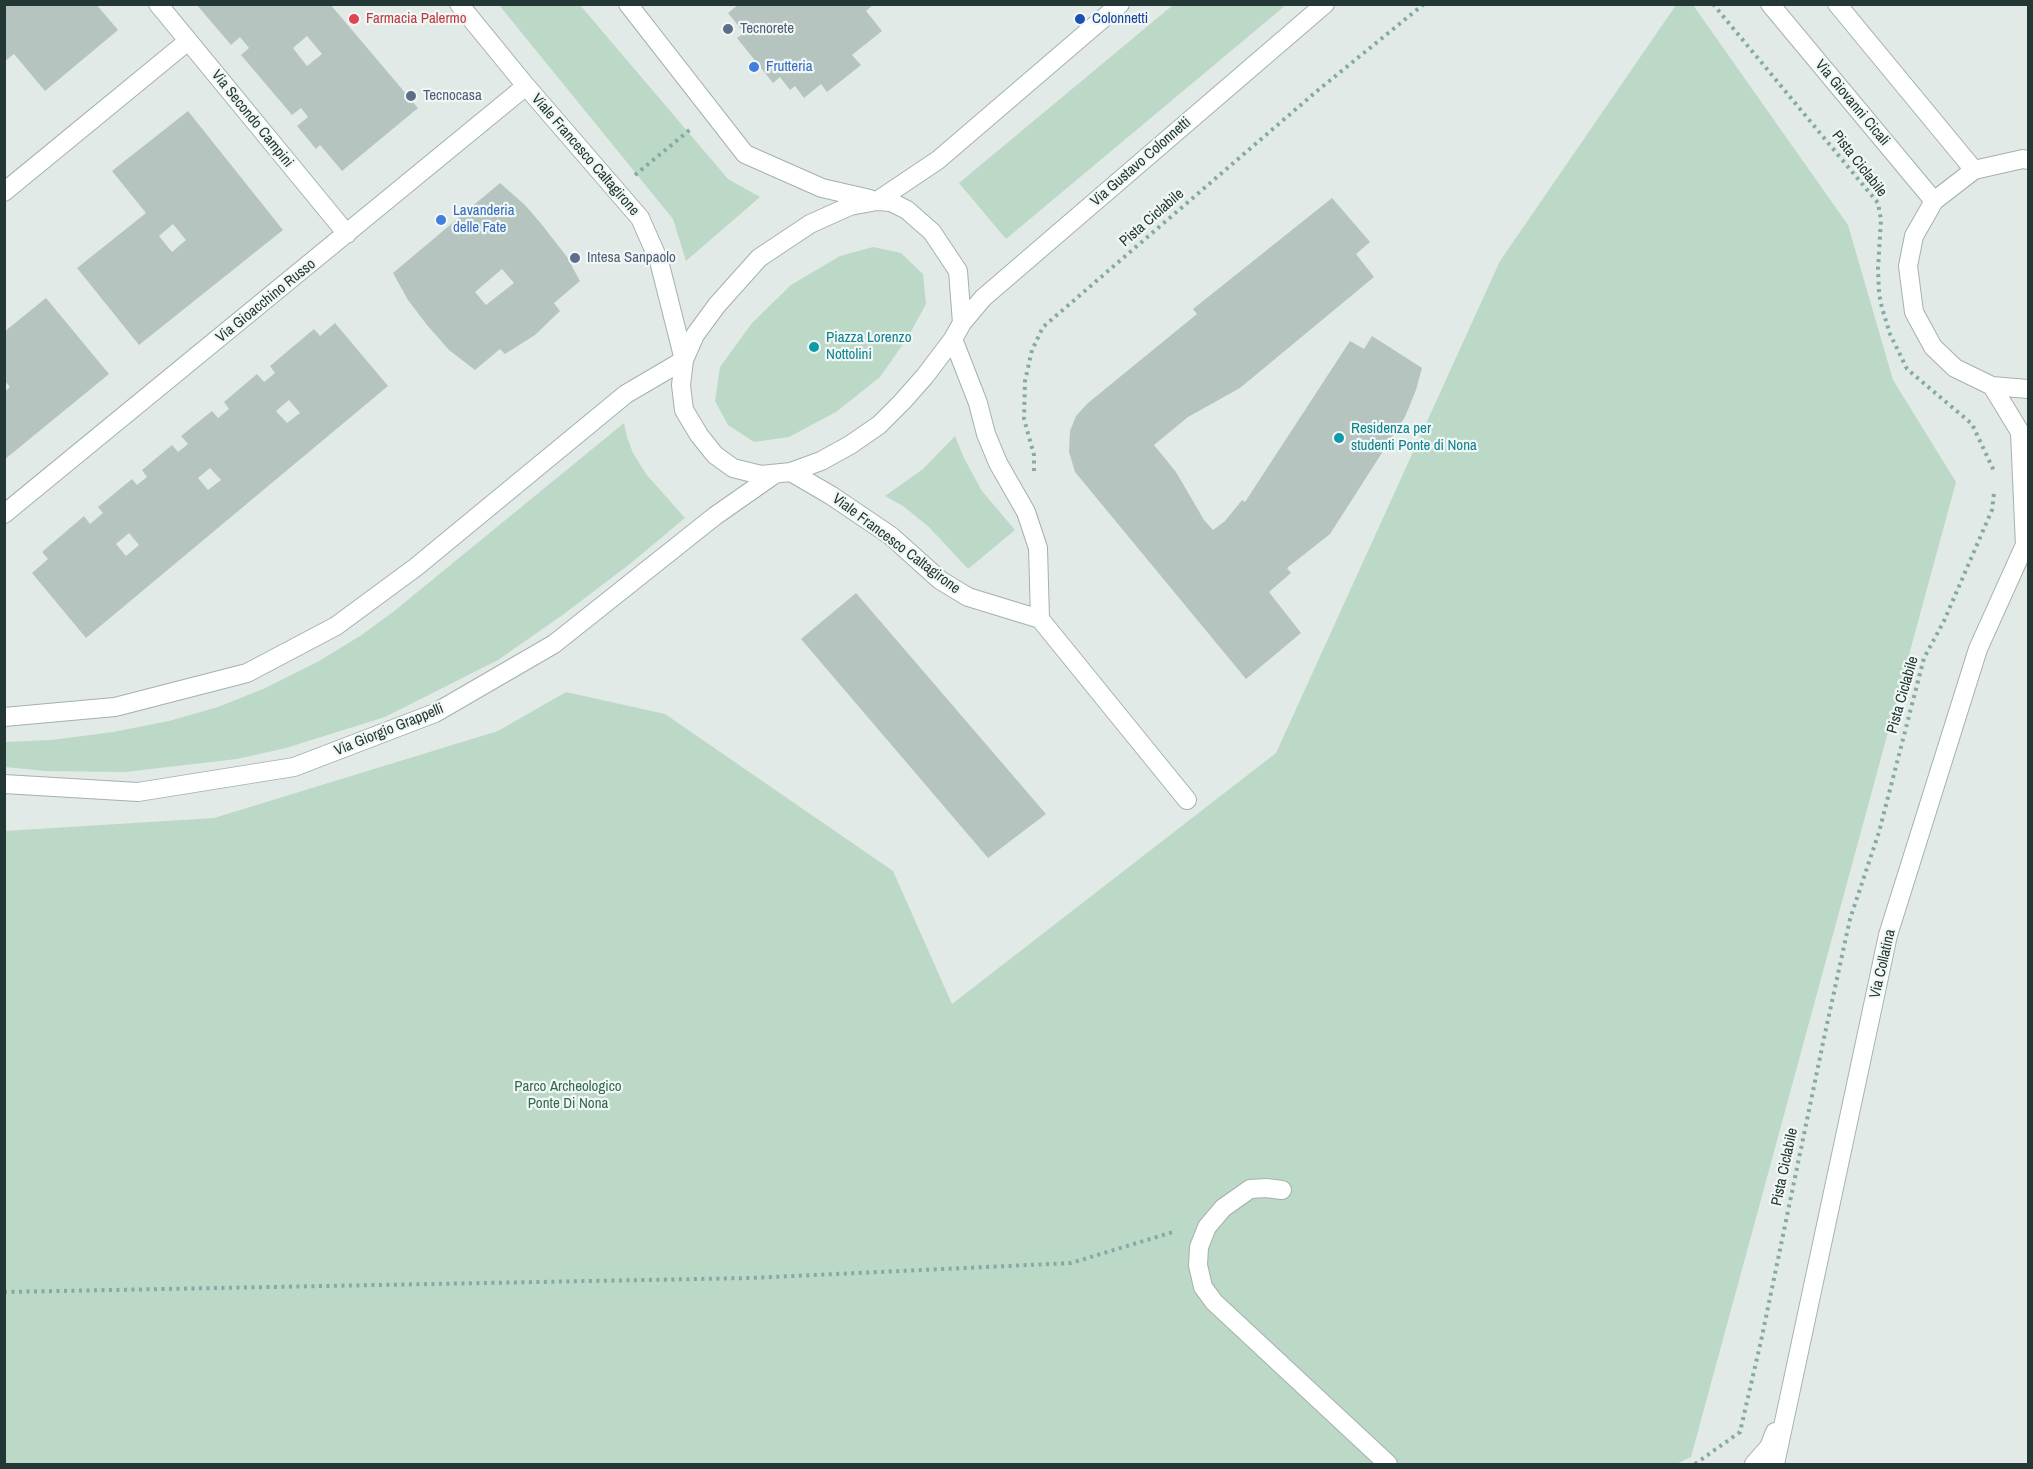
<!DOCTYPE html>
<html>
<head>
<meta charset="utf-8">
<style>
  body { margin:0 }
  #map { position:relative; width:2033px; height:1469px; overflow:hidden; background:#e1eae7; font-family:"Archivo Narrow",sans-serif }
  canvas { display:block }
  .frame { position:absolute; inset:0; border:6px solid #233835; pointer-events:none }
</style>
</head>
<body>
<div id="map">
<canvas width="2033" height="1469"></canvas>
<div class="frame"></div>
</div>
<script>
const ctx = document.querySelector('canvas').getContext('2d');
ctx.lineJoin = 'round';
function fill(path, color) {
  ctx.fillStyle = color;
  ctx.fill(path, 'evenodd');
}
function toPath(rows) {
  const path = new Path2D();
  for (const r of rows) {
    path.moveTo(r[0], r[1]);
    for (let i = 2; i < r.length; i += 2) path.lineTo(r[i], r[i + 1]);
  }
  return path;
}
function trace(path, color, width, dash) {
  ctx.strokeStyle = color;
  ctx.lineWidth = width;
  ctx.lineCap = dash ? 'butt' : 'round';
  ctx.setLineDash(dash || []);
  ctx.stroke(path);
}
function write(font, color, halo, rows, align = 'center') {
  ctx.font = font + ' "Archivo Narrow",sans-serif';
  ctx.lineWidth = 4.5;
  ctx.setLineDash([]);
  ctx.textBaseline = 'middle';
  ctx.strokeStyle = halo;
  ctx.fillStyle = color;
  for (const [text, x, y, turn = 0] of rows) {
    ctx.save();
    ctx.translate(x, y);
    ctx.rotate((+turn || 0) * Math.PI / 180);
    ctx.textAlign = isNaN(turn) ? turn : align;
    if (halo) ctx.strokeText(text, 0, 0);
    ctx.fillText(text, 0, 0);
    ctx.restore();
  }
}
fill(toPath([
  [499,5,580,5,728,179,760,197,686,261,673,219],
  [1173,5,1286,5,1006,239,959,183],
  [1676,5,1693,5,1848,225,1893,380,1956,482,1691,1457,1676,1464,5,1464,5,831,214,818,498,731,566,692,665,714,893,871,952,1004,1276,753,1500,261],
  [873,247,901,253,923,274,926,304,908,337,880,377,836,412,789,437,754,442,728,425,715,401,720,367,752,323,791,285,840,256],
  [624,423,627,437,633,453,646,474,685,518,631,563,564,614,498,660,385,717,286,748,237,759,125,772,45,771,5,767,5,742,51,740,113,732,169,721,218,707,263,689,319,661,360,636,393,612],
  [955,436,964,458,982,491,1015,530,968,569,929,527,903,506,885,496,923,469]
]), '#bcd9c7');
fill(toPath([
  [4,4,96,4,118,30,45,91,14,54,5,61],
  [196,4,330,4,418,108,342,171,320,145,316,149,297,126,308,117,301,108,292,115,241,55,249,48,240,37,231,45],
  [307,36,322,54,307,66,293,48],
  [739,4,874,4,866,11,882,31,852,55,861,65,827,92,821,84,804,98,795,86,790,90,780,77,773,83,737,38,744,33,728,13],
  [188,111,283,230,139,345,77,268,146,213,112,171],
  [173,224,186,240,172,252,159,236],
  [500,183,525,205,543,226,567,257,580,281,554,303,560,311,535,335,505,354,500,349,475,370,449,350,427,325,408,300,393,273],
  [502,269,514,283,486,305,475,292],
  [1332,198,1370,242,1356,254,1374,277,1240,388,1188,417,1154,445,1176,472,1204,520,1213,530,1225,521,1242,500,1245,502,1350,341,1364,349,1372,336,1422,368,1416,390,1405,417,1330,534,1287,568,1291,573,1269,592,1301,633,1246,679,1075,472,1069,452,1070,431,1076,416,1088,403,1197,314,1193,309],
  [46,298,109,374,4,460,4,392,10,387,4,380,4,332],
  [335,323,388,386,86,638,32,573,48,559,42,552,84,516,90,524,103,513,98,507,132,479,137,485,147,477,142,470,172,445,178,452,188,444,181,436,212,411,218,418,229,409,224,402,257,374,264,382,275,373,270,366,314,329,320,336],
  [289,400,300,413,287,423,276,411],
  [210,468,221,480,208,490,198,478],
  [129,533,139,545,126,556,116,544],
  [856,593,1046,814,988,858,801,639]
]), '#b6c4c0');
const minor = toPath([
  [158,4,347,234],
  [459,4,526,86,640,218,659,261,684,360],
  [628,4,745,154,822,188,870,199],
  [1770,4,1934,201],
  [1837,4,1974,170],
  [2028,160,2023,159,1974,170,1934,201,1914,236,1908,266,1914,312,1933,347,1955,368,1992,386,2028,389],
  [4,192,188,41],
  [877,201,938,160,1120,4],
  [962,323,958,271,932,232,907,210,891,202,877,201,850,206,810,224,759,258,717,305,695,335,684,360,681,385,684,410,699,435,715,455,733,468,761,475,791,472,821,461,850,445,879,425,902,402,925,376,953,339,962,323,983,298,1325,4],
  [1992,386,2020,432,2025,546],
  [791,472,832,496,891,536,940,580,968,597,1040,619,1038,548,1026,512,998,463,986,434,978,403,953,339],
  [4,514,526,86],
  [1040,619,1187,800],
  [4,717,115,707,247,673,336,626,416,567,626,394,684,360],
  [4,784,138,792,294,767,435,713,554,644,715,516,775,474],
  [1282,1190,1266,1188,1250,1189,1223,1208,1207,1227,1199,1247,1198,1265,1203,1287,1214,1302,1388,1464],
  [1754,1464,1769,1447,1775,1432],
  [1775,1464,1888,935,1978,649,2028,538]
]);
trace(minor, '#a4b1ae', 20);
trace(toPath([
  [1713,4,1878,203,1881,220,1878,269,1879,293,1882,308,1890,334,1907,369,1972,424,1994,471],
  [635,175,692,128],
  [1034,471,1034,455,1024,419,1025,381,1032,350,1043,327,1317,91,1424,4],
  [4,1292,751,1278,1071,1263,1173,1232],
  [1695,1464,1740,1432,1761,1341,1824,1038,1850,919,1879,832,1924,658,1944,621,1992,510,1994,493]
]), '#85aaa3', 4, [3, 4.5]);
trace(minor, '#fff', 18);
for (const [x, y, r, color] of [
  [354,19,6,"#e0444e"],
  [1080,19,6,"#1a4fb4"],
  [728,29,6,"#5c6f8a"],
  [754,67,6,"#3f7fe0"],
  [411,96,6,"#5c6f8a"],
  [441,220,6,"#3f7fe0"],
  [575,258,6,"#5c6f8a"],
  [814,347,6,"#0f9aa8"],
  [1339,438,6,"#0f9aa8"]
]) {
  const dot = new Path2D();
  dot.arc(x, y, r, 0, 2 * Math.PI);
  ctx.fillStyle = color;
  ctx.fill(dot);
  trace(dot, '#f1f7f4', 2);
}
write('15px', '#be3a42', '#f1f7f4', [
  ["Farmacia Palermo",366,19]
], 'left');
write('15px', '#164399', '#f1f7f4', [
  ["Colonnetti",1092,19]
], 'left');
write('15px', '#4e5e75', '#f1f7f4', [
  ["Tecnorete",740,29],
  ["Tecnocasa",423,96],
  ["Intesa Sanpaolo",587,258]
], 'left');
write('15px', '#366cbe', '#f1f7f4', [
  ["Frutteria",766,67],
  ["Lavanderia",453,211],
  ["delle Fate",453,228]
], 'left');
write('15px', '#233835', '#f1f7f4', [
  ["Via Giovanni Cicali",1852,103,50],
  ["Via Secondo Campini",252,119,51],
  ["Viale Francesco Caltagirone",585,155,49],
  ["Via Gustavo Colonnetti",1141,162,-41],
  ["Pista Ciclabile",1859,164,52],
  ["Pista Ciclabile",1152,218,-41],
  ["Via Gioacchino Russo",266,301,-39],
  ["Viale Francesco Caltagirone",896,544,37],
  ["Pista Ciclabile",1903,695,-74],
  ["Via Giorgio Grappelli",389,730,-22],
  ["Via Collatina",1883,964,-77],
  ["Pista Ciclabile",1785,1167,-78]
]);
write('15px', '#0d838f', '#f1f7f4', [
  ["Piazza Lorenzo",826,338],
  ["Nottolini",826,355],
  ["Residenza per",1351,429],
  ["studenti Ponte di Nona",1351,446]
], 'left');
write('15px', '#326a4f', '#f1f7f4', [
  ["Parco Archeologico",568,1087],
  ["Ponte Di Nona",568,1104]
]);
</script>
</body>
</html>
